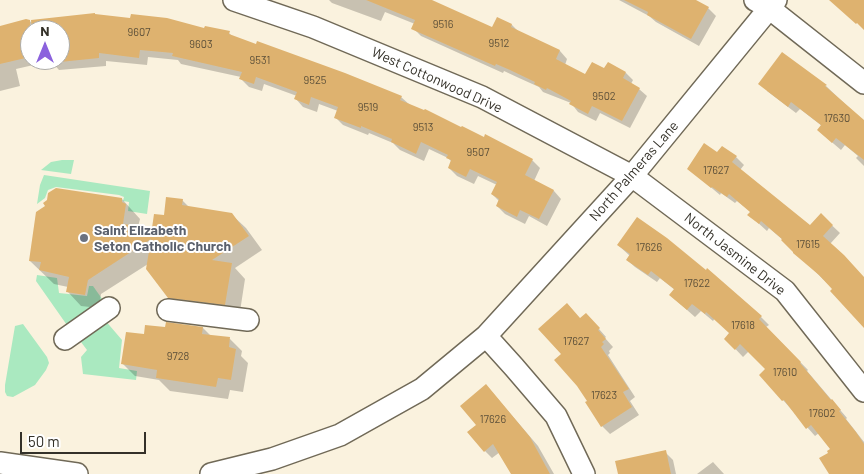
<!DOCTYPE html>
<html>
<head>
<meta charset="utf-8">
<style>
  body { margin:0 }
  #map { position:relative; width:864px; height:474px; overflow:hidden; background:#faf2de; font-family:Barlow,sans-serif }
  canvas { display:block }
  .north { position:absolute; left:20px; top:20px; width:50px; height:50px; box-sizing:border-box; background:#fff; border:1px solid #aeada9; border-radius:50%; rotate:0deg; font-size:14px; font-weight:700; line-height:20px; text-align:center; color:#343129 }
  .north::after { content:''; display:block; margin:auto; width:18px; height:22px; background:#8b62dd; clip-path:polygon(50% 0,100% 100%,50% 72%,0 100%) }
  .scale { position:absolute; left:20px; top:432px; width:126px; height:22px; box-sizing:border-box; border:2px solid #343129; border-top:0; padding-left:6px; font-size:15px; line-height:18px; white-space:nowrap; color:#343129; -webkit-text-stroke:4px #fff; paint-order:stroke }
</style>
</head>
<body>
<div id="map">
<canvas width="864" height="474"></canvas>
<div class="north">N</div>
<div class="scale">50 m</div>
</div>
<script>
const ctx = document.querySelector('canvas').getContext('2d');
ctx.lineJoin = 'round';
function fill(path, color) {
  ctx.fillStyle = color;
  ctx.fill(path, 'evenodd');
}
function toPath(rows) {
  const path = new Path2D();
  for (const r of rows) {
    path.moveTo(r[0], r[1]);
    for (let i = 2; i < r.length; i += 2) path.lineTo(r[i], r[i + 1]);
  }
  return path;
}
function trace(path, color, width, dash) {
  ctx.strokeStyle = color;
  ctx.lineWidth = width;
  ctx.lineCap = dash ? 'butt' : 'round';
  ctx.setLineDash(dash || []);
  ctx.stroke(path);
}
function write(font, color, halo, rows, align = 'center') {
  ctx.font = font + ' Barlow,sans-serif';
  ctx.lineWidth = 4;
  ctx.setLineDash([]);
  ctx.textBaseline = 'middle';
  ctx.strokeStyle = halo;
  ctx.fillStyle = color;
  for (const [text, x, y, turn = 0] of rows) {
    ctx.save();
    ctx.translate(x, y);
    ctx.rotate((+turn || 0) * Math.PI / 180);
    ctx.textAlign = isNaN(turn) ? turn : align;
    if (halo) ctx.strokeText(text, 0, 0);
    ctx.fillText(text, 0, 0);
    ctx.restore();
  }
}
fill(toPath([
  [62,160,74,160,71,174,41,170,51,162],
  [44,175,150,191,147,214,128,211,129,202,123,201,124,197,119,195,56,187,48,190,45,198,37,204,40,185],
  [37,275,57,278,59,293,87,296,89,286,93,286,105,303,69,328,36,281],
  [104,319,122,340,119,368,137,371,136,380,83,374,81,357,87,350,78,338],
  [23,324,47,357,49,363,46,370,35,385,13,397,7,396,5,392,5,385,15,326]
]), '#aae9c0');
fill(toPath([
  [329,0,429,0,493,29,497,19,512,25,518,31,560,51,567,59,565,65,586,75,605,70,626,73,633,80,631,84,639,89,647,96,630,128,600,113,596,121,578,112,571,103,543,92,539,87,519,78,504,71,503,73,421,36,413,28,415,24,385,12,381,21,332,3],
  [619,0,694,0,708,8,716,16,699,46,656,22,649,16],
  [70,18,205,29,206,27,229,33,234,38,401,97,410,105,532,160,540,168,534,181,554,191,561,199,547,226,529,216,525,224,505,214,497,206,499,201,492,194,497,185,478,176,474,184,457,176,449,168,452,162,448,158,429,149,424,161,400,150,393,143,369,133,368,135,343,125,335,117,338,111,319,104,317,112,303,107,296,99,297,96,264,84,262,91,249,87,241,79,241,77,181,64,178,60,148,57,147,65,106,61,106,66,59,70,51,61,16,69,20,86,0,91,0,27,27,22],
  [30,30,60,30,60,60,30,60],
  [783,54,826,86,864,122,864,166,856,158,858,156,845,145,841,150,827,138,822,126,800,109,796,113,767,91],
  [718,154,736,157,744,165,740,170,810,226,821,215,840,233,830,244,864,278,864,326,834,290,783,240,769,228,767,231,757,222,751,212,737,201,735,203,721,193,720,195,688,168],
  [122,199,140,219,138,227,153,229,182,200,189,207,231,214,246,228,262,250,235,268,245,279,239,318,184,311,169,297,148,264,101,294,99,308,81,306,68,292,68,287,54,284,30,261],
  [618,245,761,317,769,325,766,327,808,370,807,371,847,418,846,419,864,442,864,474,830,474,829,453,831,449,819,433,815,436,783,400,767,369,749,351,743,357,726,339,731,334,715,318,713,321,701,311,695,317,670,295,675,290,660,278,657,282,635,267,627,260,630,256],
  [580,320,593,322,606,337,605,338,613,347,609,351,610,353,608,355,635,397,630,401,639,415,610,434,602,426,587,403,589,401,562,354],
  [203,328,211,336,230,339,242,351,241,356,248,363,243,392,230,390,228,399,170,391,159,380,135,376,122,363,145,335],
  [486,385,538,446,554,474,512,474,500,452,492,458,485,451,477,425],
  [665,452,673,460,676,474,619,474],
  [713,462,724,474,697,474]
]), '#0003');
fill(toPath([
  [366,0,432,0,492,27,497,17,512,24,511,27,560,50,556,59,585,74,592,62,604,68,608,62,626,72,623,78,640,88,622,121,592,106,588,114,569,104,571,101,547,88,546,90,534,84,535,82,510,70,496,64,495,66,411,29,415,20],
  [624,0,696,0,709,7,691,39,647,15,648,12],
  [829,0,864,0,864,30,857,23,856,24],
  [95,13,95,14,130,18,131,14,167,18,204,28,205,26,230,31,229,34,256,44,257,41,345,73,402,96,400,100,424,110,425,109,461,127,462,126,484,137,485,134,533,159,525,175,554,190,539,219,520,210,517,217,496,206,499,199,491,194,497,182,470,169,466,177,448,168,451,160,446,158,448,155,421,142,416,154,391,142,392,139,361,126,361,128,334,118,338,107,311,97,309,105,294,99,297,92,256,77,254,84,239,79,242,72,172,56,173,53,140,50,139,58,99,53,99,58,60,62,60,30,32,30,31,20],
  [26,19,30,20,30,57,0,64,0,26],
  [782,52,827,85,825,86,864,120,864,160,836,138,832,143,817,130,821,125,791,102,788,107,758,84],
  [704,143,717,152,722,146,737,156,732,162,810,225,821,213,833,225,823,236,844,255,864,277,864,328,830,291,832,289,819,275,793,253,793,252,781,240,782,239,761,221,759,224,747,215,750,212,729,194,727,197,712,187,711,188,687,169],
  [56,188,122,198,122,202,126,204,123,224,152,228,154,214,164,215,166,197,183,199,182,205,232,213,249,236,212,260,232,263,225,305,168,298,146,269,151,239,88,280,85,295,66,292,69,277,39,270,41,262,29,261,36,212,45,206,43,203,47,200,48,193],
  [637,217,667,238,706,270,707,268,762,316,759,319,801,362,800,363,831,400,832,399,841,410,839,411,856,432,864,444,864,474,829,474,819,458,828,453,827,451,830,449,811,425,806,429,784,400,782,401,759,375,765,369,740,344,735,350,724,339,729,333,706,312,705,314,692,304,687,310,669,295,674,289,651,271,648,275,626,260,630,254,617,245],
  [567,303,580,318,586,313,600,328,598,330,606,339,602,342,604,344,601,347,629,389,623,392,632,407,601,427,585,402,587,401,577,386,554,360,561,354,538,329],
  [166,322,203,327,202,334,230,337,229,347,236,349,231,380,218,378,216,387,156,378,157,370,121,364,126,332,144,334,145,325,165,327],
  [486,384,530,437,550,474,511,474,493,444,484,452,467,432,476,425,460,406],
  [666,450,671,474,618,474,615,461]
]), '#deb26f');
const minor = toPath([
  [234,0,313,27,482,97,632,176,785,291,864,391],
  [755,0,769,8,864,83],
  [168,310,248,320],
  [486,336,514,367,556,416,584,474],
  [65,339,109,308],
  [0,463,77,474],
  [211,474,272,459,340,435,422,389,486,336,632,176,776,0]
]);
trace(minor, '#706957', 24);
trace(minor, '#fff', 21);
for (const [x, y, r, color] of [
  [84,238,5,"#6b7280"]
]) {
  const dot = new Path2D();
  dot.arc(x, y, r, 0, 2 * Math.PI);
  ctx.fillStyle = color;
  ctx.fill(dot);
  trace(dot, '#fff', 2);
}
write('11px', '#5e513a', null, [
  ["9516",443,24],
  ["9607",139,32],
  ["9512",499,43],
  ["9603",201,44],
  ["9531",260,60],
  ["9525",315,80],
  ["9502",604,96],
  ["9519",368,107],
  ["17630",837,118],
  ["9513",423,127],
  ["9507",478,152],
  ["17627",716,170],
  ["17615",808,244],
  ["17626",649,247],
  ["17622",697,283],
  ["17618",743,325],
  ["17627",576,341],
  ["9728",178,356],
  ["17610",785,372],
  ["17623",604,395],
  ["17602",822,413],
  ["17626",493,419]
]);
write('14px', '#343129', '#fff', [
  ["West Cottonwood Drive",437,80,24],
  ["North Palmeras Lane",634,171,-49],
  ["North Jasmine Drive",735,254,38]
]);
write('bold 14px', '#5b616d', '#fff', [
  ["Saint Elizabeth",94,230],
  ["Seton Catholic Church",94,246]
], 'left');
</script>
</body>
</html>
